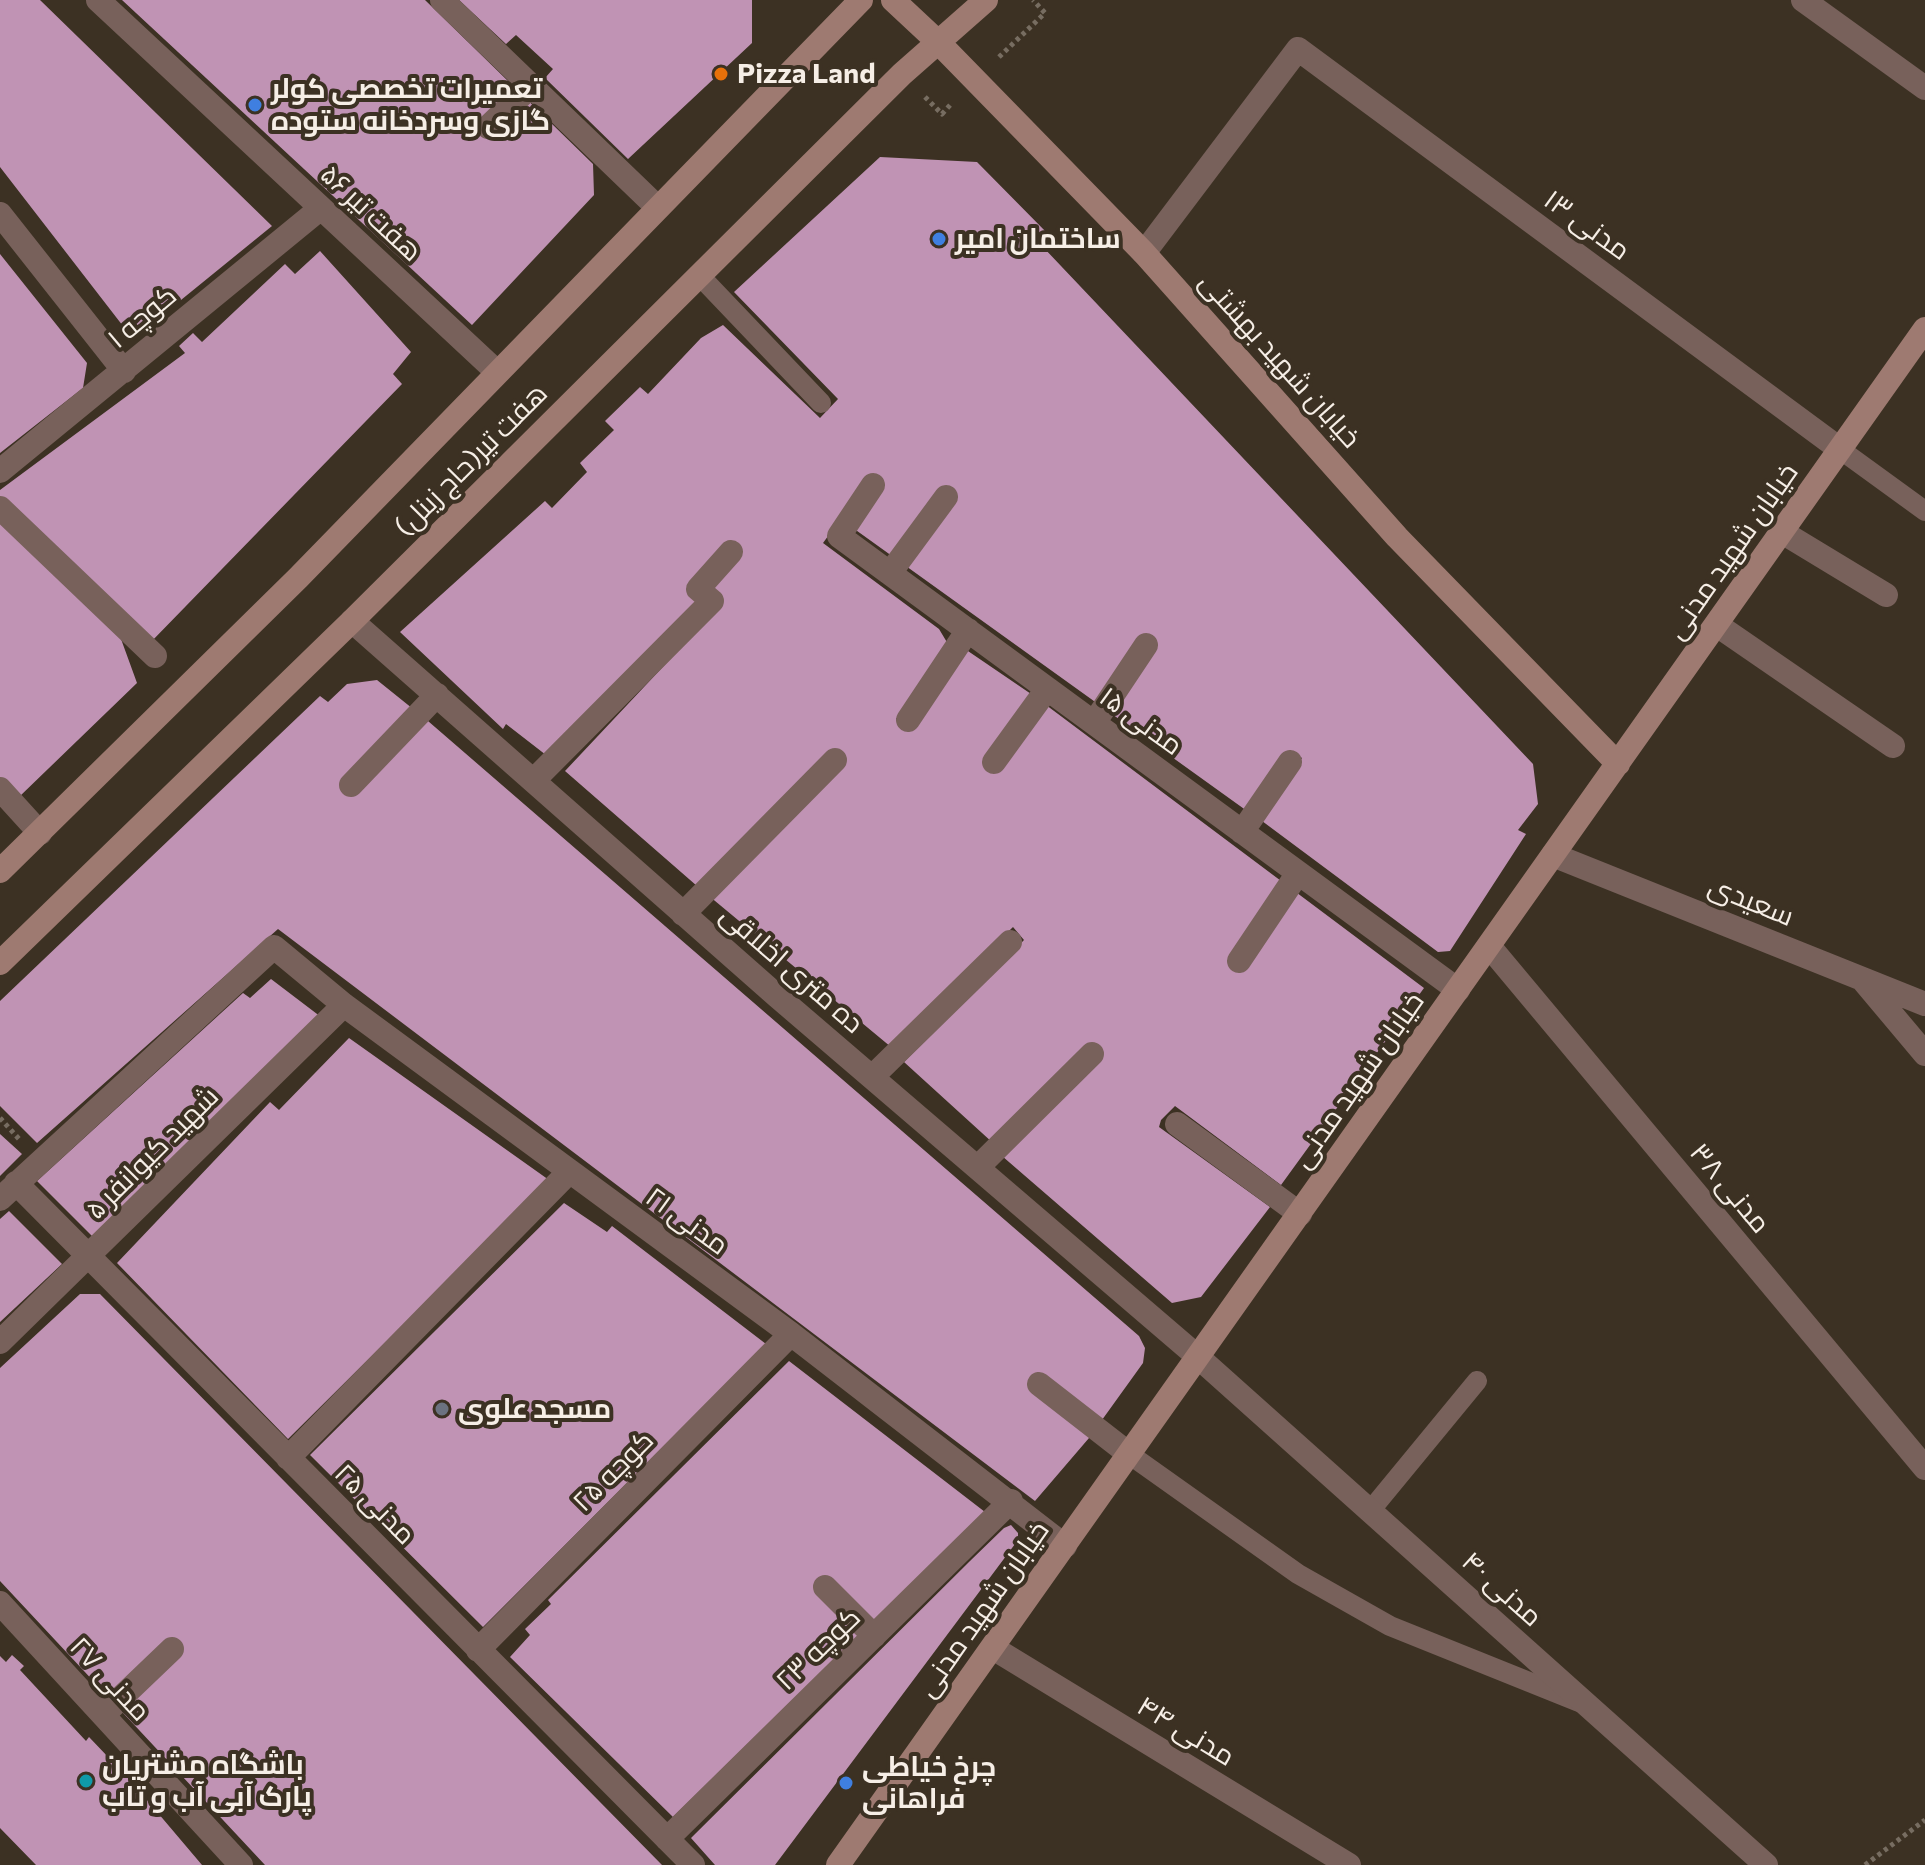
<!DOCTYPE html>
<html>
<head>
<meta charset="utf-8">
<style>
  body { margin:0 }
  canvas { display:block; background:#3c3123 }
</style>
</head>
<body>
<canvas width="1925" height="1865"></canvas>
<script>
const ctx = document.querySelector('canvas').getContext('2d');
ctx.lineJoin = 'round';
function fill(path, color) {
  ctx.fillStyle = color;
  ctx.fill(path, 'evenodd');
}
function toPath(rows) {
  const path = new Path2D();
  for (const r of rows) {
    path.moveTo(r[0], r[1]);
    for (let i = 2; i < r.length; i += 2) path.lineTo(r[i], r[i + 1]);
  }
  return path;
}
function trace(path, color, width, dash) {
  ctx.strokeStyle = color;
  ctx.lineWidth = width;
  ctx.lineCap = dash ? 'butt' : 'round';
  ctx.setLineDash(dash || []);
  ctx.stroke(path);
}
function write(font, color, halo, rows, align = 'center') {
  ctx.font = font + ' Commissioner,Cairo,sans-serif';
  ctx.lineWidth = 8;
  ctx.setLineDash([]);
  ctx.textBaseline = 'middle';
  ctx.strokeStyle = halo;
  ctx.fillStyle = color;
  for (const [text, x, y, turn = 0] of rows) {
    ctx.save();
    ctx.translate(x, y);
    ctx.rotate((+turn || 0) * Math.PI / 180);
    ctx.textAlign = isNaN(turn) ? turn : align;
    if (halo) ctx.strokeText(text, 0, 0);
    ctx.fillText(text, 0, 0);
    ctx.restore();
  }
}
fill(toPath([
  [0,0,40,0,272,226,133,339,0,167],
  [122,0,425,0,593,164,594,195,472,325],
  [459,0,752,0,752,43,628,159,545,78,553,69,516,35,506,44],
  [880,157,977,162,1051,237,1043,247,1533,764,1538,804,1518,830,1526,834,1450,951,1438,952,1258,818,1302,758,1290,750,1247,811,853,528,871,477,823,543,939,629,948,644,896,719,909,730,965,649,1034,696,1424,988,1281,1185,1175,1106,1161,1120,1159,1127,1270,1207,1201,1297,1172,1303,1002,1156,993,1143,904,1062,1024,940,1013,927,891,1047,697,886,565,771,722,604,699,600,546,755,506,724,503,729,400,632,545,501,552,508,587,472,580,463,614,430,605,421,640,387,648,394,701,338,723,325,820,418,838,399,734,292],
  [320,251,411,352,393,374,402,384,149,644,0,499,0,490,185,353,179,346,193,333,202,342,285,264,295,274],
  [0,254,87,363,83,388,0,453],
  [0,521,121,639,137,683,19,797,0,777],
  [377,680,428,721,1139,1336,1145,1348,1143,1363,1089,1438,1035,1501,278,929,37,1143,0,1106,0,1001,320,696,328,702,347,684],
  [271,979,321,1017,93,1237,37,1181,243,993,250,998],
  [349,1038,549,1180,288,1439,117,1263,270,1102,279,1110],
  [0,1134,22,1154,0,1176],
  [564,1203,607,1232,612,1226,766,1344,483,1627,310,1455],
  [9,1211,62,1264,0,1322,0,1219],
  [80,1294,100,1294,662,1865,265,1865,0,1581,0,1368],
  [789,1361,985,1512,673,1817,510,1657,530,1635,525,1629,551,1604,548,1600],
  [1011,1525,1018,1533,1018,1540,775,1865,715,1865,691,1838,970,1561,1004,1528],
  [12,1655,24,1666,20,1670,86,1741,89,1737,130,1780,202,1865,36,1865,0,1828,0,1656,6,1662]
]), '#c093b4');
trace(toPath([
  [999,57,1045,13,1033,0],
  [925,97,942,114,952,103],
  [0,1118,19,1139],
  [1865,1865,1925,1820]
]), '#776d61', 5, [4, 4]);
trace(toPath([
  [699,275,821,403],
  [1841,450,1925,511],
  [1129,1454,1298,1574,1390,1626,1579,1702],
  [1370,1511,1477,1381]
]), '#78615b', 20);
trace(toPath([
  [98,0,497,372],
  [442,0,657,207],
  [1803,0,1925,88],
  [488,127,531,86],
  [0,214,124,371],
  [1144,253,1298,49,1841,450],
  [0,471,321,208],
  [873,485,839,536,1458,990],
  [0,508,155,656],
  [1782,532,1886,595],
  [890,573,946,497],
  [352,621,777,996,1198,1357,1766,1865],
  [1717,625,1893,746],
  [908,720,968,630],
  [1094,723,1146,645],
  [994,762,1047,689],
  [534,780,712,601,698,589,731,552],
  [351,785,437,695],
  [0,789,40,833],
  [1242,832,1290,762],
  [1553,855,1925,1004],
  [683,914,835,760],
  [1489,946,1925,1468],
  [1239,961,1298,873],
  [1862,979,1925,1054],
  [872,1077,1010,942],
  [1177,1124,1300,1214],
  [978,1167,1092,1054],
  [16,1183,693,1865],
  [0,1199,274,947,344,1005,791,1334,1065,1546],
  [0,1342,344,1005],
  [1039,1384,1129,1454],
  [288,1458,569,1172],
  [825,1587,874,1636],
  [0,1603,241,1865],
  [993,1648,1349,1865],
  [478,1650,791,1334],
  [103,1715,172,1649],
  [667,1839,1011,1501]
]), '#78615b', 24);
trace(toPath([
  [893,0,938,42,1144,253,1397,537,1618,764],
  [0,871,298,578,861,0],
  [0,963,352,621,902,74,986,0],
  [838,1865,1925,329]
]), '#9e7a71', 24);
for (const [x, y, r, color] of [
  [721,74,8,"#e8710a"],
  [255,105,8,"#3f7fe0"],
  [939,239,8,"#3f7fe0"],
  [442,1409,8,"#6b7280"],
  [86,1781,8,"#0f9aa8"],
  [846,1783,8,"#3f7fe0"]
]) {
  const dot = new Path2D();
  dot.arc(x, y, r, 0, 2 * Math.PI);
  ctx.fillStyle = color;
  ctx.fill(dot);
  trace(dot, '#3c3123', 3);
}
write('bold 28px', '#f6eee6', '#3c3123', [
  ["Pizza Land",737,74],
  ["تعمیرات تخصصی کولر",271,89],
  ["گازی وسردخانه ستوده",271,121],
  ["ساختمان امیر",955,239],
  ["مسجد علوی",458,1409],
  ["باشگاه مشتریان",102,1765],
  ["پارک آبی آب و تاب",102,1797],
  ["چرخ خیاطی",862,1767],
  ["فراهانی",862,1799]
], 'left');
write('28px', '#f6eee6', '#3c3123', [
  ["هفت تیر ۵۶",371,213,43],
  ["مدنی ۱۳",1587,225,36],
  ["کوچه ۱",142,317,-40],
  ["خیابان شهید بهشتی",1280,360,48],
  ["هفت تیر(حاج زینل)",471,460,-45],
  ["خیابان شهید مدنی",1732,551,-55],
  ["مدنی ۱۵",1141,721,36],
  ["سعیدی",1751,901,22],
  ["ده متری اخلاقی",792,969,41],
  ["خیابان شهید مدنی",1358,1080,-55],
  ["شهید کیوانفر ۵",152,1153,-45],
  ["مدنی ۳۸",1730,1188,50],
  ["مدنی ۲۱",687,1221,36],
  ["کوچه ۲۵",613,1471,-45],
  ["مدنی ۲۵",375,1504,45],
  ["مدنی ۴۰",1502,1589,42],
  ["خیابان شهید مدنی",983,1609,-55],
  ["کوچه ۲۳",818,1649,-44],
  ["مدنی ۲۷",110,1679,47],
  ["مدنی ۴۴",1186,1731,31]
]);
</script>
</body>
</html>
